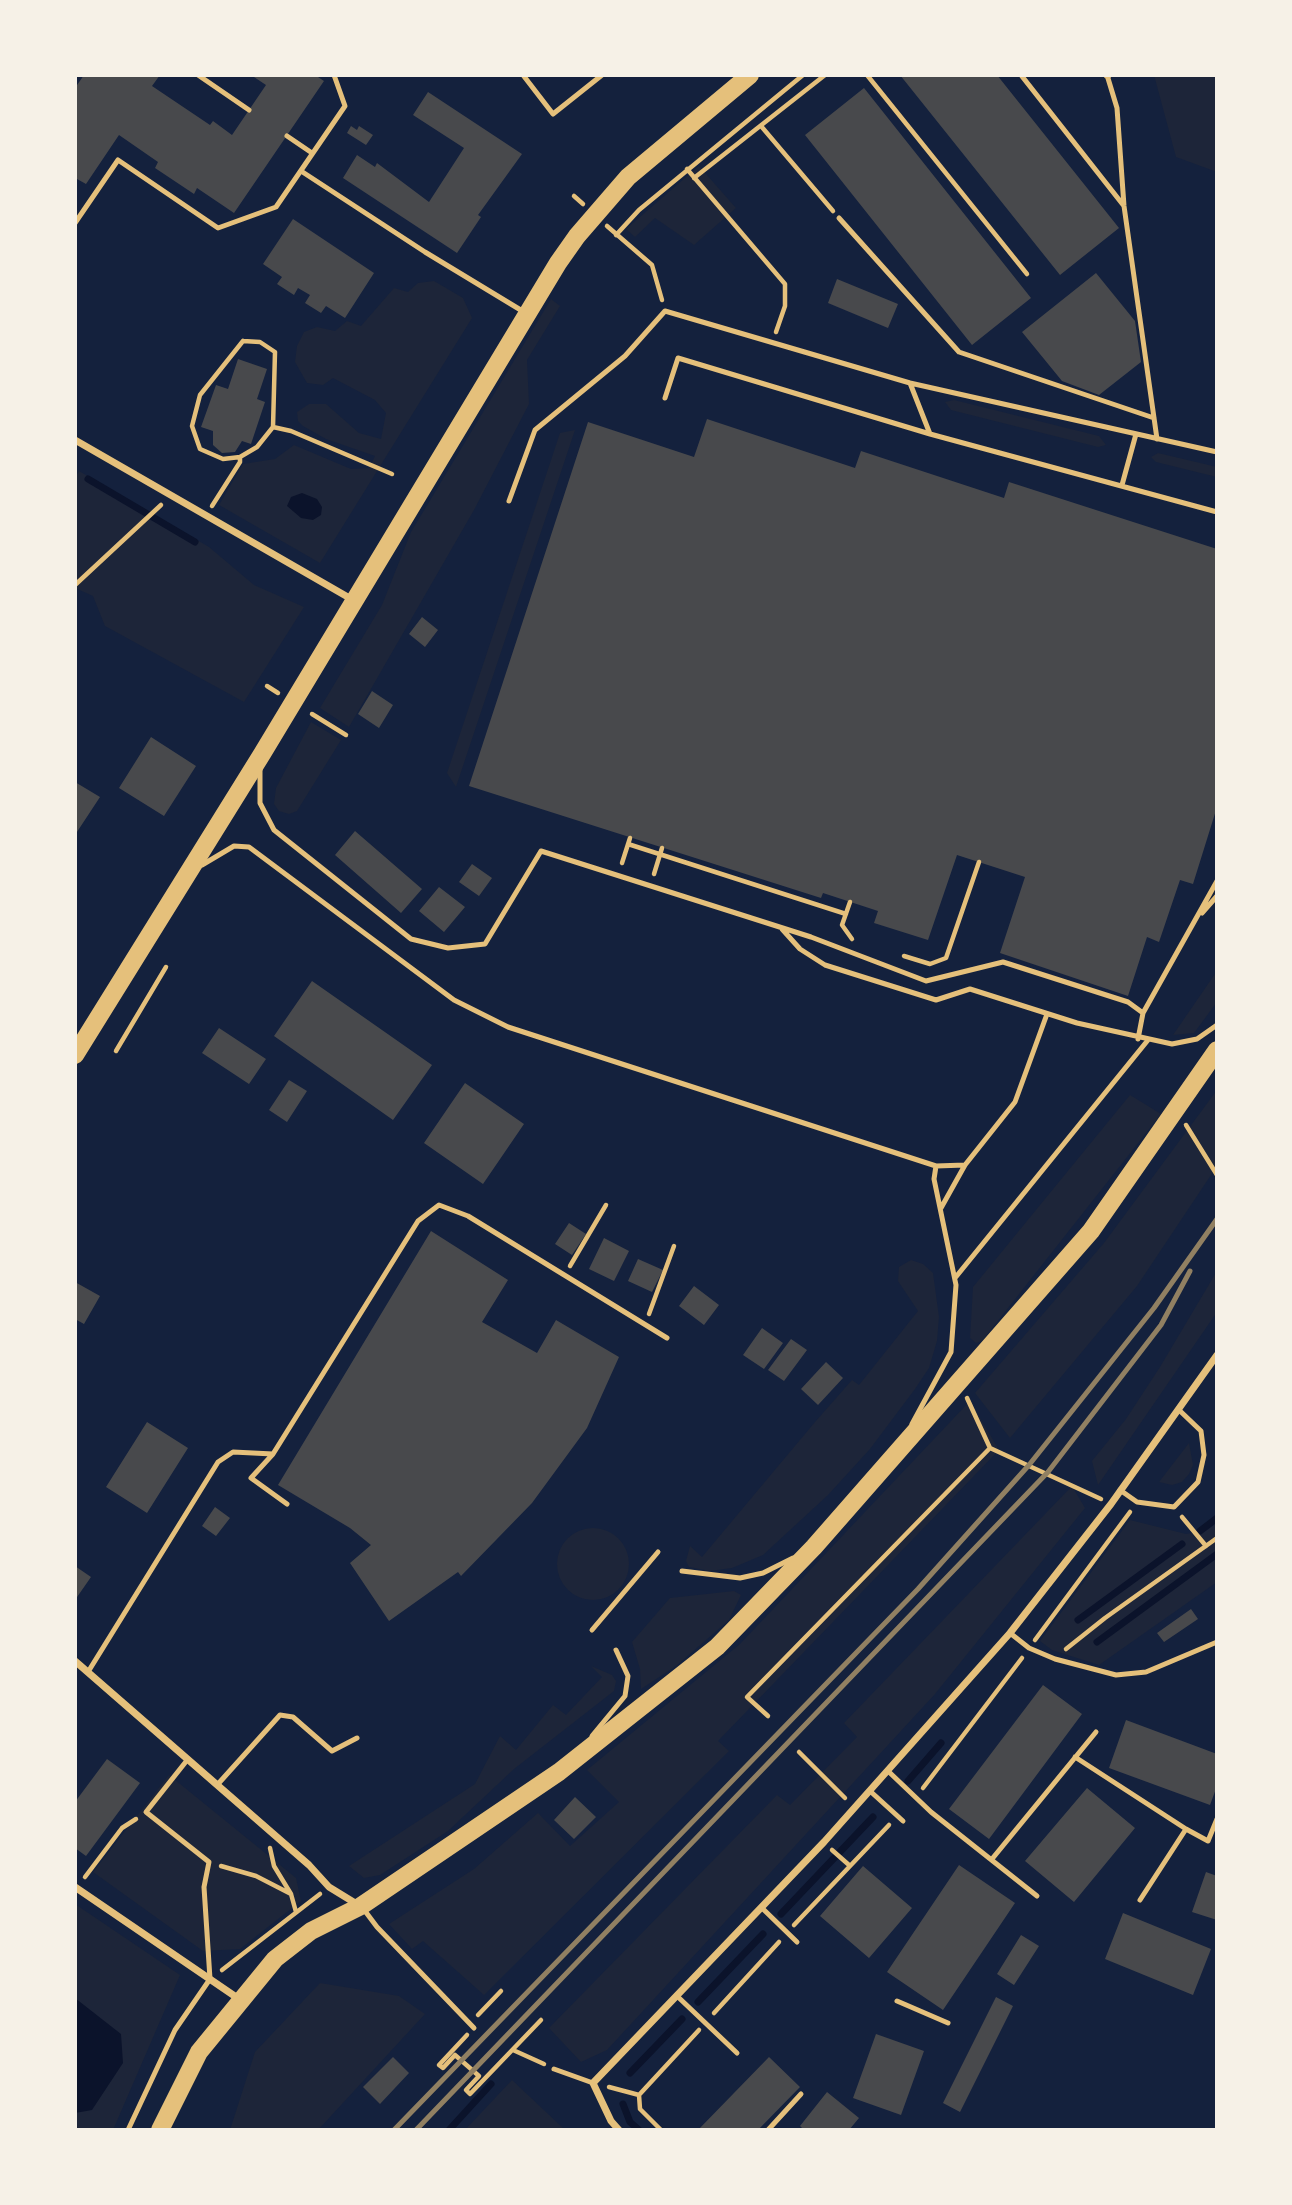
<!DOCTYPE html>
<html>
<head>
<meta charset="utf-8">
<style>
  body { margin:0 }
  #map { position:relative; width:1292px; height:2205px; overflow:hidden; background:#14213d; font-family:"IBM Plex Sans",sans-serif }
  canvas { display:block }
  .frame { position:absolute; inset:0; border:77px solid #f6f1e7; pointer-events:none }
</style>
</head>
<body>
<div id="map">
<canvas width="1292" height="2205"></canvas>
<div class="frame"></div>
</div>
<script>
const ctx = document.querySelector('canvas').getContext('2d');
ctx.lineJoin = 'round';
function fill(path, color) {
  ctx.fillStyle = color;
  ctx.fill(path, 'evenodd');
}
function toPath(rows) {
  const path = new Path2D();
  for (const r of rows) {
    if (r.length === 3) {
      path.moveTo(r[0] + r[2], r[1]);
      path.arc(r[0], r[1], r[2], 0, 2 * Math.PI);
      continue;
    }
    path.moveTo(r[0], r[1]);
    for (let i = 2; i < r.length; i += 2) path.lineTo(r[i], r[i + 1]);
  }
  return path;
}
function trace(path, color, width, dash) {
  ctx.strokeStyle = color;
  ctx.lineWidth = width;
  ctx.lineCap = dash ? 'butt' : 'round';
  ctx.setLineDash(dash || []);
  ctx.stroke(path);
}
fill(toPath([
  [1154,75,1217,75,1217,172,1176,157],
  [699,166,736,208,694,245,655,218,635,237,626,229],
  [434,281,463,298,472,318,320,563,219,505,243,464,275,459,294,445,351,469,369,468,375,456,326,439,303,426,298,421,297,412,309,404,326,404,359,433,381,439,386,413,375,400,333,378,323,385,307,383,295,362,297,346,304,332,317,327,335,331,347,321,361,326,394,288,408,292,418,283],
  [551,299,560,306,527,360,529,404,474,510,349,727,320,708,382,605,411,532],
  [954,400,1099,436,1106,445,1098,447,951,410,945,402],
  [575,430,456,787,447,773,560,433],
  [1158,453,1217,467,1217,477,1156,462,1151,457],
  [79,471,209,547,254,585,304,607,244,702,105,626,93,596,75,588,75,478],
  [311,722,341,740,297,811,289,814,279,811,274,804,276,788],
  [1217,971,1217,1002,1194,1033,1173,1035],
  [1217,1090,1217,1166,1137,1286,1010,1438,975,1393,1104,1243],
  [1130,1095,1161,1114,982,1341,976,1343,970,1338,973,1287],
  [911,1260,923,1264,933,1273,939,1317,937,1341,929,1368,915,1389,870,1449,828,1495,763,1555,732,1568,710,1571,689,1567,686,1561,690,1546,702,1557,815,1422,852,1380,859,1385,918,1311,898,1281,899,1267],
  [1217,1271,1217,1312,1098,1485,1092,1461,1126,1419,1160,1367],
  [970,1401,999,1450,718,1741,729,1751,484,1995,423,1941,412,1949,389,1924,474,1869,538,1813,570,1846,619,1802,587,1770,740,1644],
  [1189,1443,1193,1465,1189,1474,1182,1482,1172,1485,1159,1482],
  [1072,1486,1085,1508,935,1694,607,2050,581,2062,549,2028,777,1795,790,1805,857,1737,844,1723],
  [1130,1520,1186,1534,1207,1530,1217,1523,1217,1582,1099,1665,1052,1650,1040,1641],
  [593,1564,36],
  [734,1591,741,1595,729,1620,676,1666,641,1689,640,1669,632,1642,670,1598],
  [591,1666,612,1675,616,1681,614,1691,514,1769,448,1831,380,1875,364,1878,349,1866,475,1784,500,1736,516,1750,553,1705,566,1715,602,1677],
  [169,1775,296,1878,301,1901,240,1949,203,1951,93,1872],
  [75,1904,180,1975,113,2130,75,2130],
  [320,1983,399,1996,425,2014,318,2130,230,2130,255,2052],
  [512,2080,563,2128,583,2130,465,2130]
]), '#1d2539');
fill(toPath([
  [302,493,317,499,322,507,321,515,313,520,301,518,287,506,291,497],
  [75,1998,121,2034,123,2063,92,2110,75,2113]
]), '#0b132b');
trace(toPath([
  [88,479,195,542],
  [1200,1531,1217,1518],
  [1078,1620,1182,1544],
  [1097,1642,1217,1554],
  [908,1781,941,1743],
  [781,1914,873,1817],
  [698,2002,763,1934],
  [630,2073,682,2019],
  [623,2104,630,2122,639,2130],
  [449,2130,491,2084]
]), '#0b132b', 7);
fill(toPath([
  [84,75,160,75,152,86,210,125,213,121,232,135,266,85,251,75,315,75,324,81,234,213,197,188,194,194,155,168,158,162,119,135,86,184,77,179,75,182,75,88],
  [900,75,997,75,1119,228,1060,275],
  [864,88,1031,298,972,345,805,135],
  [428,92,522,154,478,215,481,217,457,253,343,178,357,155,375,167,377,163,429,202,464,148,413,115],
  [351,126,357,130,359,126,373,135,366,145,347,133],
  [293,219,374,273,345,318,326,306,321,313,305,303,310,295,298,288,294,295,277,284,282,277,263,264],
  [1096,273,1135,321,1141,362,1099,395,1062,381,1022,332],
  [837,279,898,304,888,328,828,303],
  [238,359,267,369,257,399,265,402,251,444,242,441,235,452,222,453,213,445,213,431,201,427,216,385,228,389],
  [707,419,855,468,861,451,1004,498,1009,482,1217,549,1217,807,1193,884,1180,880,1159,942,1147,937,1128,996,1000,953,1025,877,957,855,928,940,874,923,878,911,823,893,821,898,469,786,588,422,694,457],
  [422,617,438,630,425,647,409,634],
  [372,691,393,705,379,728,358,714],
  [151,737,196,766,164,816,119,788],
  [75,782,100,797,75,835],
  [355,831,422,889,401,913,335,855],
  [472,864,492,878,479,896,459,882],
  [439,887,465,907,444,932,419,911],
  [312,981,432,1065,393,1120,274,1036],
  [219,1028,266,1059,249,1084,202,1053],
  [289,1080,307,1091,287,1122,269,1110],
  [465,1083,524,1124,483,1184,424,1143],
  [569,1223,586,1234,572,1255,555,1244],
  [431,1231,508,1280,482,1322,537,1353,556,1320,619,1357,587,1428,532,1503,461,1576,458,1572,389,1621,350,1563,371,1545,350,1528,278,1485],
  [604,1238,629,1251,614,1281,589,1269],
  [638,1259,663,1270,652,1292,628,1281],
  [75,1282,100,1296,84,1324,75,1319],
  [694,1286,719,1305,704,1325,679,1306],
  [762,1328,783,1343,764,1369,743,1355],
  [791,1339,807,1350,784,1381,768,1370],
  [826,1362,843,1378,818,1405,801,1389],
  [147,1422,188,1448,147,1513,106,1487],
  [215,1507,230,1518,216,1536,202,1526],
  [75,1566,91,1577,75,1600],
  [1191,1609,1198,1619,1164,1642,1157,1633],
  [1043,1685,1082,1714,989,1839,949,1809],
  [1126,1720,1217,1754,1217,1786,1210,1805,1109,1768],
  [107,1759,140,1783,86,1856,75,1848,75,1802],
  [1087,1788,1135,1828,1074,1902,1025,1861],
  [575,1797,596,1817,574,1839,554,1820],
  [959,1865,1015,1903,943,2010,887,1972],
  [863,1866,912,1908,869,1958,820,1916],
  [1206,1872,1217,1876,1217,1920,1192,1912],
  [1123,1913,1211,1949,1193,1995,1105,1959],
  [1021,1935,1039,1946,1014,1985,997,1974],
  [996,1997,1013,2006,960,2112,943,2103],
  [876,2034,924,2051,901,2115,853,2098],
  [393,2057,409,2073,380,2104,363,2087],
  [769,2057,800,2087,758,2130,698,2130],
  [827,2092,859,2118,849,2130,804,2130,800,2126]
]), '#48494c');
trace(toPath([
  [867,75,1027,274],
  [761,126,833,211],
  [687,169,785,284,785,306,776,332],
  [694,178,825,75],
  [574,196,583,204],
  [607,226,652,265,662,300],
  [616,235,639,210,803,75],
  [243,341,260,342,275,352,273,427,257,447,240,457,223,459,200,449,192,426,200,395,243,341],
  [273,427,291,431,392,474],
  [212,506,240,462,240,457],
  [75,585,161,505],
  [267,686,278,693],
  [312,714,346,735],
  [628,844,846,914],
  [622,863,630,838],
  [654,874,662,848],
  [850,902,842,925,852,939],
  [904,956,930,964,946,958,979,862],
  [116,1051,166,967],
  [1186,1125,1217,1175],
  [570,1266,606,1205],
  [649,1314,674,1246],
  [967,1398,990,1448,1101,1499],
  [1182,1517,1206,1546],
  [1035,1640,1130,1512],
  [1066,1649,1105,1618,1217,1538],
  [768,1716,747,1697,990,1448],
  [799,1752,845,1798],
  [923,1788,1022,1658],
  [270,1848,274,1866,291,1894,296,1912],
  [832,1850,849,1865],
  [221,1866,256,1876,291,1894],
  [85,1877,122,1828,136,1819],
  [794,1925,889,1825],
  [222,1970,320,1894],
  [714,2013,779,1942],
  [478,2015,501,1991],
  [467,2035,439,2065,443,2068,455,2055,479,2076,466,2090,470,2094,541,2020],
  [513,2050,544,2064],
  [609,2087,639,2095],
  [661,2130,640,2109,639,2095,699,2030]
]), '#e5c07b', 4.5);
trace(toPath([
  [198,75,249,110],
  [523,75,553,114,602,75],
  [1021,75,1124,206],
  [1107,75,1117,108,1124,206,1157,439],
  [287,136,312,153],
  [301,171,425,252,524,312],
  [839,218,959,352,1154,418],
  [75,223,118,160,218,228,276,207,345,106,334,75],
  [910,383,930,434,1217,512],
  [665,398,678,358,930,434],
  [1122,485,1136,434],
  [509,501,535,430,625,356,665,311,910,383,1217,452],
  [260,768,260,803,274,830,411,939,448,948,485,944,541,851,811,937,926,981,1003,962,1128,1002,1143,1013],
  [202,865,234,846,249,847,454,1000,508,1027,936,1166,965,1165,1015,1102,1047,1014],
  [1202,913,1217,896],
  [782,929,800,949,825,965,936,1000,970,989,1077,1023,1172,1044,1197,1039,1217,1025],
  [1138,1039,1143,1013,1217,881],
  [941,1208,965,1165],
  [955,1278,1148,1040],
  [912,1424,951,1352,956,1285,934,1179,936,1166],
  [1120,1490,1137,1502,1174,1507,1198,1482,1204,1455,1201,1431,1178,1409],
  [287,1504,251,1478,273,1454,418,1221,439,1205,468,1216,667,1338],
  [682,1571,740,1578,763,1573,793,1558],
  [592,1630,658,1552],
  [1010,1633,1029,1648,1055,1659,1116,1675,1146,1672,1217,1642],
  [88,1672,218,1462,233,1452,273,1454],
  [592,1736,625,1696,628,1676,616,1650],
  [1075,1757,1186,1829,1140,1900],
  [888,1771,931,1812,1037,1896],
  [218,1784,280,1715,293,1717,332,1751,357,1738],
  [870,1791,903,1821],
  [1186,1829,1208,1841,1217,1819],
  [992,1859,1096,1732],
  [362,1907,377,1927,474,2028],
  [762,1908,797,1942],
  [677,1996,737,2053],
  [897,2001,948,2023],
  [554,2069,593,2083],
  [128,2130,175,2030,210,1979,204,1887,209,1862,146,1812,188,1759],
  [768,2130,801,2094]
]), '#e5c07b', 5);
trace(toPath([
  [1107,75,1108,75],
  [75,440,353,600],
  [75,1661,309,1865,329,1887,360,1906],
  [75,1887,239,1999],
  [619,2130,611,2121,593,2083,824,1842,1010,1633,1111,1504,1217,1355]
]), '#e5c07b', 7);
trace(toPath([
  [75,1055,262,754,558,263,577,236,628,177,750,75],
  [160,2130,199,2052,275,1959,311,1931,361,1906,559,1772,717,1647,814,1547,1091,1231,1217,1050]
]), '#e5c07b', 18);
trace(toPath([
  [394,2130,918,1589,1029,1465,1154,1308,1217,1219],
  [416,2130,1048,1472,1161,1325,1190,1271]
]), '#918062', 5);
</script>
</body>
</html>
